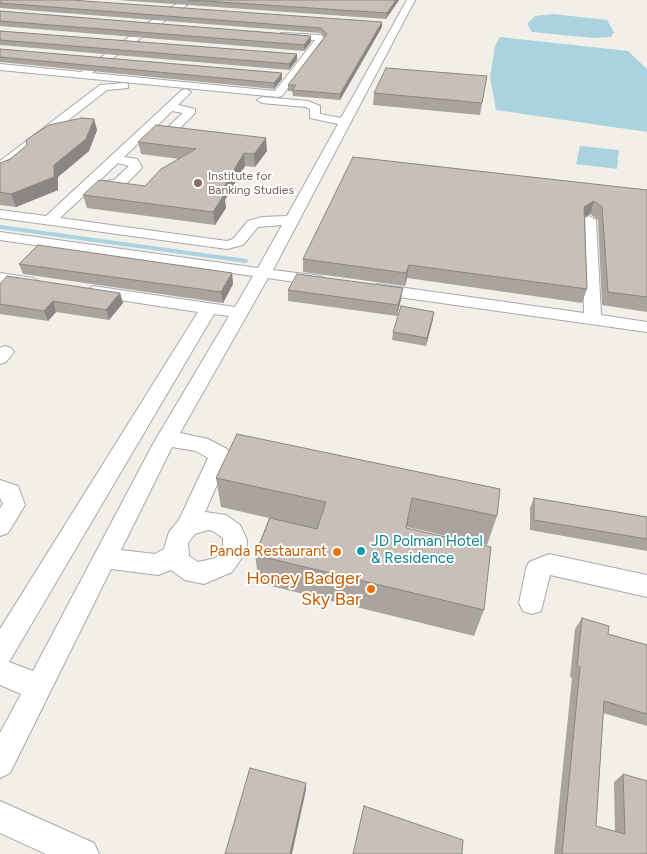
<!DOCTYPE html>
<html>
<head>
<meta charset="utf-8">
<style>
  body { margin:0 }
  canvas { display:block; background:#f2efe9 }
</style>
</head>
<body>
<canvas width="647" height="854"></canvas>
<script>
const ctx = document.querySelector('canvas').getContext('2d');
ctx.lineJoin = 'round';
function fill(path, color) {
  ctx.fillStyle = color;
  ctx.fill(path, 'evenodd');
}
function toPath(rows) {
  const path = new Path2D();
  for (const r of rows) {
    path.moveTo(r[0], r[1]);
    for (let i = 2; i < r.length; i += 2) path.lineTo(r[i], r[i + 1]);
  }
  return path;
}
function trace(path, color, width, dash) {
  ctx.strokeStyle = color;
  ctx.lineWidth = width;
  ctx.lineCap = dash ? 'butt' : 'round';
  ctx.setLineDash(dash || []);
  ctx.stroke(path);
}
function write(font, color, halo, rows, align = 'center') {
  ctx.font = font + ' Figtree,sans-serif';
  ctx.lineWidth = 4;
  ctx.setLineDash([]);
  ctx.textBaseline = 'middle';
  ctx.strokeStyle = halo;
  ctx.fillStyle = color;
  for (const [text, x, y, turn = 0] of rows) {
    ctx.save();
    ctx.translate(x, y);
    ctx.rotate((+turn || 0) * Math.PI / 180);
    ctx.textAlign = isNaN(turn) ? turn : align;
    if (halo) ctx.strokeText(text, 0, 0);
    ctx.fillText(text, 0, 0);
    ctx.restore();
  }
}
fill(toPath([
  [553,14,607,20,614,32,611,37,593,38,532,32,527,24,535,16],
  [500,37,628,51,647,69,647,132,496,110,490,77,495,46],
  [580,146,619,150,617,169,576,164]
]), '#aad3df');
trace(toPath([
  [0,227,246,261]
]), '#aad3df', 4);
const minor = toPath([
  [184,0,194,0,92,73,275,91,315,40,284,38,280,35,281,33,321,35,325,38,282,96,278,97,0,70,0,64,81,72,163,12,184,0],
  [407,0,415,0,273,270,321,276,329,281,321,286,268,278,180,433,208,439,227,449,230,455,205,512,226,515,240,525,247,540,247,549,243,556,232,572,204,584,185,580,171,570,158,575,111,569,10,773,0,778,0,733,21,694,0,685,0,629,198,312,93,296,85,291,93,286,235,307,253,276,0,240,0,232,258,268,282,225,258,227,243,245,227,249,0,218,0,210,46,216,182,90,186,89,191,92,178,105,195,109,195,113,174,134,148,134,124,157,137,159,142,167,140,170,123,187,91,189,60,218,227,241,233,239,248,221,262,217,287,216,338,124,310,118,310,109,306,107,262,103,257,100,262,97,308,101,320,106,320,114,341,118,407,0],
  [172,111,183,113,167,128,155,128,172,111],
  [118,163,129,166,114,180,98,182,118,163],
  [214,314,229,316,153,444,33,671,9,662,214,314],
  [172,447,196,451,208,458,179,520,169,532,164,549,155,554,121,550,172,447],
  [208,530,213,531,223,538,223,547,216,558,198,562,189,556,188,543,195,534,208,530],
  [124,83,128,84,128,88,107,90,4,170,0,171,0,161,100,85,124,83],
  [589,216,596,220,601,315,647,322,647,332,377,294,369,289,377,284,584,313,582,220,589,216],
  [0,273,33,278,41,283,33,288,0,283,0,273],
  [5,346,11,348,14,352,6,362,0,364,0,348,5,346],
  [0,480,18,486,25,505,8,533,0,536,0,508,3,504,0,498,0,480],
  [549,554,647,575,647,597,550,575,541,611,532,614,523,611,519,603,526,569,529,562,549,554],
  [0,801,94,843,99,854,46,854,0,833,0,801]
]);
trace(minor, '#a9a9a9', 2);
fill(minor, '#fff');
fill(toPath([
  [0,0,382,27,340,100,293,96,292,91,288,91,288,85,324,37,321,33,0,8],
  [117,0,399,0,386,19],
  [0,11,311,36,311,42,304,51,0,26],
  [0,31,297,54,297,60,289,70,0,45],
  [0,49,282,73,282,79,274,89,0,62],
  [487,76,480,115,373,105,374,93],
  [94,119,97,130,89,151,58,177,58,190,16,207,0,205,0,163],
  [138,142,267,151,255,167,245,166,225,200,226,208,215,225,87,208,83,195,145,186,179,159,141,154],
  [647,190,647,312,602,305,598,220,590,214,585,217,587,289,582,303,407,278,405,286,303,272,303,259],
  [19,264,232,273,233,284,223,303,23,274],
  [0,284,120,293,123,303,109,320,56,312,48,321,0,314],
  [288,290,401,299,397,316,288,301],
  [433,319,426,346,392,340,393,332],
  [237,434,497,516,487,545,407,527,407,528,484,610,474,636,259,583,255,555,269,518,221,507,216,478],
  [534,498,647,517,647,551,530,530,530,508],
  [582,618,608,634,647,645,647,726,603,713,596,826,615,831,614,782,623,774,647,854,554,854,572,678,570,677,575,629]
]), '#aba49e');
fill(toPath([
  [396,0,399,0,386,19,387,13],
  [382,22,382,27,340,100,340,94],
  [311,36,311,42,304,51,304,45],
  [297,54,297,60,289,70,289,64],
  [282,73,282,79,274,89,274,83],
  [94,119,97,130,89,151,58,177,58,190,16,207,11,194,54,165],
  [266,138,267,151,255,167,254,154],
  [244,153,245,166,225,200,226,208,215,225,213,212,219,195],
  [594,201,590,214,580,220,584,207],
  [409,265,407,278,405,286,406,273],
  [232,273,233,284,223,303,221,292],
  [403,288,401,299,397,316,398,305],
  [120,293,123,303,109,320,106,310],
  [53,301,56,312,48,321,44,311],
  [434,312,433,319,426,346,427,338],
  [412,498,407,527,401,556,406,528],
  [306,783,306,790,292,854,290,854]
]), '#8b8681');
const building = toPath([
  [0,0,71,0,382,22,340,94,292,90,296,85,288,85,327,34,321,28,0,3,0,0],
  [189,0,396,0,387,13,189,0],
  [0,11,311,36,304,45,0,21,0,11],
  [0,31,297,54,289,64,0,40,0,31],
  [0,49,282,73,274,83,0,57,0,49],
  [386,68,487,76,482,103,374,93,386,68],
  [82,118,94,119,86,139,54,165,54,177,11,194,0,192,0,163,9,160,27,145,26,140,49,125,82,118],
  [156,125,266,138,254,154,244,153,219,195,224,195,213,212,83,195,99,180,145,186,161,169,196,149,138,142,156,125],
  [353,157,647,190,647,297,608,292,602,207,594,201,584,207,587,289,409,265,406,273,303,259,353,157],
  [38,245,232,273,221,292,19,264,38,245],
  [297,274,403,288,398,305,288,290,297,274],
  [7,276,120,293,106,310,53,301,44,311,0,304,0,284,7,276],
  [401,306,434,312,427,338,393,332,401,306],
  [237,434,500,489,497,516,412,498,406,528,491,547,484,610,255,555,270,518,317,529,326,502,216,478,237,434],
  [534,498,647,517,647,539,534,520,534,498],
  [582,618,609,626,608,634,647,645,647,714,604,701,596,826,625,834,623,774,647,781,647,854,562,854,580,667,577,667,582,618],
  [250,768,306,783,290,854,225,854,250,768],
  [364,806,463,840,462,854,353,854,364,806]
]);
fill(building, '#c7bfb8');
trace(building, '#8b8681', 1);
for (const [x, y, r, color] of [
  [198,183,5,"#8d6e63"],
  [361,551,5,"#0f9aa8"],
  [337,552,5,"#e8710a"],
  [371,589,5,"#e8710a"]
]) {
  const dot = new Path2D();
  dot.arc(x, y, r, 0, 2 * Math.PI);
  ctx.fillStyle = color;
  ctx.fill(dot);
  trace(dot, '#fff', 2);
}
write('12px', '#785e54', '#fff', [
  ["Institute for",208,176],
  ["Banking Studies",208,190]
], 'left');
write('15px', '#0d838f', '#fff', [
  ["JD Polman Hotel",371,542],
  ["& Residence",371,559]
], 'left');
write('15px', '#c56008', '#fff', [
  ["Panda Restaurant",327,552]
], 'right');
write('18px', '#c56008', '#fff', [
  ["Honey Badger",361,579],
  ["Sky Bar",361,600]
], 'right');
</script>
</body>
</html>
